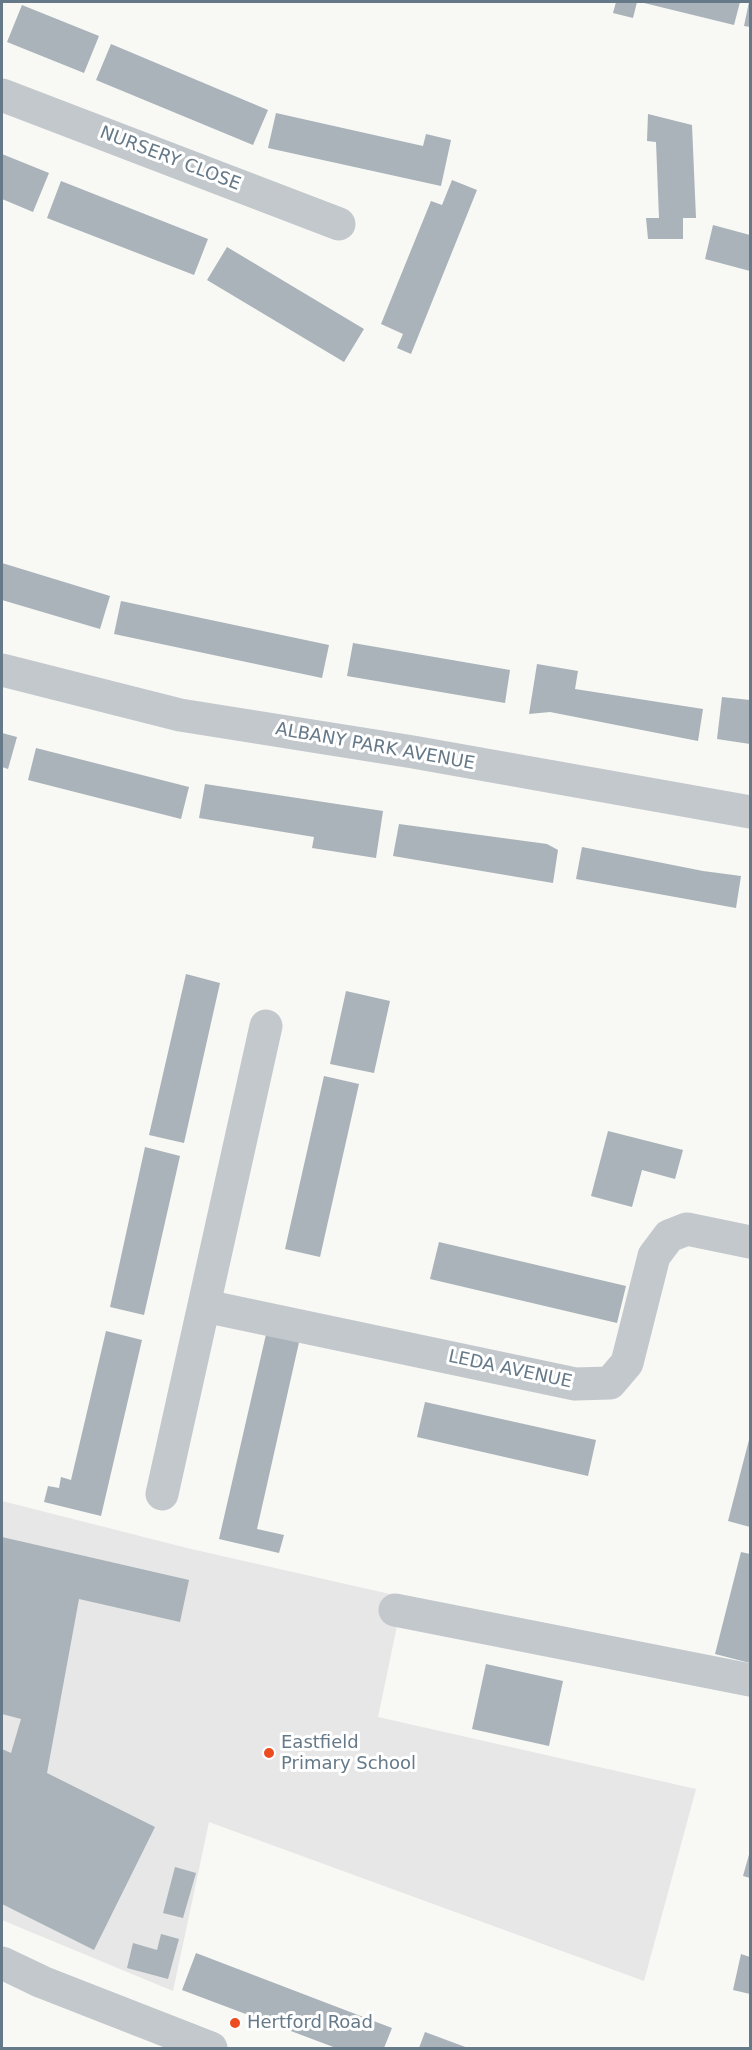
<!DOCTYPE html>
<html>
<head>
<meta charset="utf-8">
<style>
  body { margin:0 }
  #map { position:relative; width:752px; height:2050px; overflow:hidden; background:#f8f8f5; font-family:"DejaVu Sans",sans-serif }
  canvas { display:block }
  .frame { position:absolute; inset:0; border:3px solid #657988; pointer-events:none }
</style>
</head>
<body>
<div id="map">
<canvas width="752" height="2050"></canvas>
<div class="frame"></div>
</div>
<script>
const ctx = document.querySelector('canvas').getContext('2d');
ctx.lineJoin = 'round';
function fill(path, color) {
  ctx.fillStyle = color;
  ctx.fill(path, 'evenodd');
}
function toPath(rows) {
  const path = new Path2D();
  for (const r of rows) {
    path.moveTo(r[0], r[1]);
    for (let i = 2; i < r.length; i += 2) path.lineTo(r[i], r[i + 1]);
  }
  return path;
}
function trace(path, color, width, dash) {
  ctx.strokeStyle = color;
  ctx.lineWidth = width;
  ctx.lineCap = dash ? 'butt' : 'round';
  ctx.setLineDash(dash || []);
  ctx.stroke(path);
}
function write(font, color, halo, rows, align = 'center') {
  ctx.font = font + ' "DejaVu Sans",sans-serif';
  ctx.lineWidth = 6;
  ctx.setLineDash([]);
  ctx.textBaseline = 'middle';
  ctx.strokeStyle = halo;
  ctx.fillStyle = color;
  for (const [text, x, y, turn = 0] of rows) {
    ctx.save();
    ctx.translate(x, y);
    ctx.rotate((+turn || 0) * Math.PI / 180);
    ctx.textAlign = isNaN(turn) ? turn : align;
    if (halo) ctx.strokeText(text, 0, 0);
    ctx.fillText(text, 0, 0);
    ctx.restore();
  }
}
fill(toPath([
  [2,1501,191,1549,403,1597,378,1717,696,1789,644,1981,209,1822,173,1991,2,1920]
]), '#e6e7e6');
fill(toPath([
  [616,2,637,2,633,18,613,13],
  [640,2,740,2,734,25],
  [749,2,750,2,750,27,744,26],
  [22,5,99,36,84,73,7,42],
  [111,44,268,110,253,145,96,80],
  [276,113,423,146,426,134,451,140,441,186,268,148],
  [648,114,692,125,696,218,683,218,683,239,648,239,646,218,659,218,656,142,647,141],
  [2,154,49,173,33,212,2,199],
  [452,180,477,190,411,354,397,348,403,334,381,324,431,201,442,205],
  [61,181,208,239,194,275,47,218],
  [713,225,750,235,750,271,705,259],
  [227,247,364,329,344,362,207,280],
  [2,563,110,596,100,629,2,600],
  [121,601,329,645,322,678,114,634],
  [353,643,510,670,505,703,347,676],
  [537,664,578,671,575,689,703,709,698,741,550,712,529,714],
  [722,697,750,700,750,744,717,739],
  [2,733,17,737,8,769,2,767],
  [36,748,189,787,181,819,28,780],
  [205,784,383,811,376,858,312,848,314,837,199,818],
  [399,824,547,844,558,850,553,883,393,856],
  [582,847,703,871,741,876,736,908,576,879],
  [186,974,220,983,184,1143,149,1135],
  [346,991,390,1001,374,1073,330,1064],
  [324,1076,359,1084,320,1257,285,1249],
  [608,1131,683,1150,675,1179,642,1170,632,1207,591,1196],
  [145,1147,180,1156,144,1315,110,1307],
  [439,1242,626,1286,617,1323,430,1279],
  [267,1330,300,1338,257,1529,284,1535,279,1553,219,1539],
  [106,1331,142,1340,101,1516,44,1502,48,1486,59,1488,61,1477,71,1480],
  [425,1402,596,1440,588,1476,417,1437],
  [750,1436,750,1527,728,1521],
  [2,1537,189,1580,180,1622,79,1599,47,1773,155,1827,94,1950,2,1904,2,1749,11,1753,21,1719,2,1714],
  [741,1552,750,1554,750,1663,715,1654],
  [486,1664,563,1681,549,1746,472,1729],
  [750,1851,750,1878,743,1876],
  [175,1867,196,1873,183,1918,163,1913],
  [161,1934,179,1939,168,1979,127,1968,133,1943,157,1950],
  [196,1953,392,2028,384,2048,336,2048,182,1990],
  [741,1954,750,1957,750,1994,733,1990],
  [425,2032,468,2048,419,2048]
]), '#a9b3b9');
trace(toPath([
  [2,95,339,224],
  [2,670,180,715,413,752,750,812],
  [205,1306,575,1384,610,1383,627,1363,654,1256,669,1236,687,1229,750,1242],
  [162,1494,266,1026],
  [395,1610,750,1680],
  [2,1963,42,1982,211,2048]
]), '#c3c8cc', 33);
for (const [x, y, r, color] of [
  [269,1753,6,"#ed4b20"],
  [235,2023,6,"#ed4b20"]
]) {
  const dot = new Path2D();
  dot.arc(x, y, r, 0, 2 * Math.PI);
  ctx.fillStyle = color;
  ctx.fill(dot);
  trace(dot, '#fff', 2);
}
write('18px', '#657988', '#fff', [
  ["NURSERY CLOSE",170,159,21],
  ["ALBANY PARK AVENUE",375,747,10],
  ["LEDA AVENUE",510,1370,12]
]);
write('18px', '#657988', '#fff', [
  ["Eastfield",281,1743],
  ["Primary School",281,1764],
  ["Hertford Road",247,2023]
], 'left');
</script>
</body>
</html>
